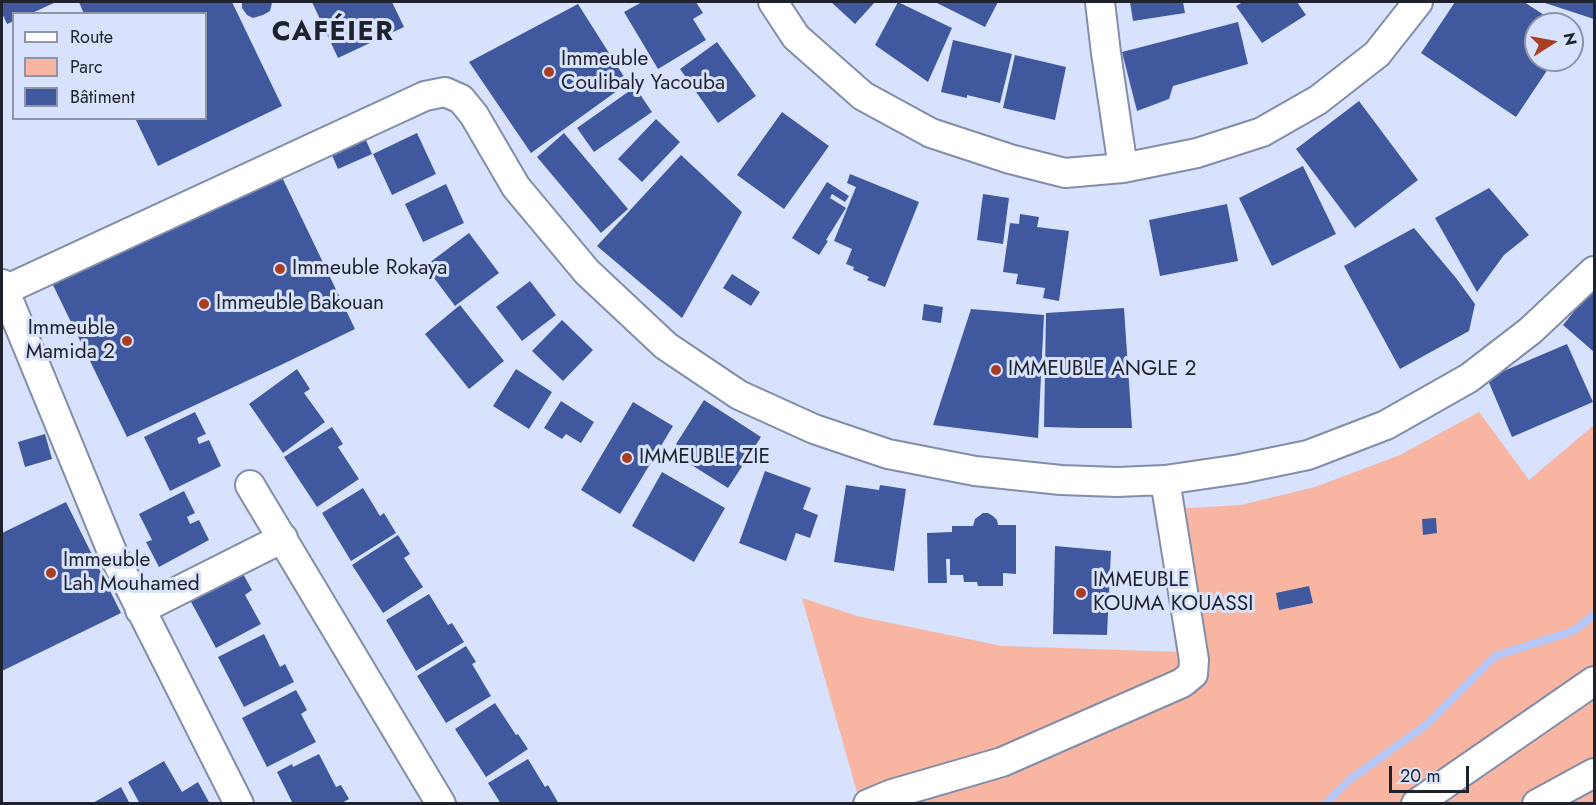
<!DOCTYPE html>
<html>
<head>
<meta charset="utf-8">
<style>
  body { margin:0 }
  #map { position:relative; width:1596px; height:805px; overflow:hidden; background:#d8e2fc; font-family:Jost,sans-serif }
  canvas { display:block }
  .frame { position:absolute; inset:0; border:3px solid #1e222d; pointer-events:none }
  .legend { position:absolute; left:12px; top:12px; width:195px; height:108px; box-sizing:border-box; background:#d8e2fc; border:2px solid #8e95a9; margin:0; padding:8px 10px; list-style:none; font-size:18px; color:#1e222d }
  .legend li { display:flex; align-items:center; gap:12px; height:30px }
  .legend b { width:30px; border:2px solid #8e95a9 }
  .north { position:absolute; left:1524px; top:12px; width:60px; height:60px; box-sizing:border-box; background:#d8e2fc; border:2px solid #8e95a9; border-radius:50%; rotate:79deg; font-size:16px; font-weight:700; line-height:24px; text-align:center; color:#1e222d }
  .north::after { content:''; display:block; margin:auto; width:21px; height:27px; background:#a83f23; clip-path:polygon(50% 0,100% 100%,50% 72%,0 100%) }
  .scale { position:absolute; left:1389px; top:766px; width:80px; height:27px; box-sizing:border-box; border:3px solid #1e222d; border-top:0; padding-left:8px; font-size:18px; line-height:21px; white-space:nowrap; color:#1e222d; -webkit-text-stroke:4px #d8e2fc; paint-order:stroke }
</style>
</head>
<body>
<div id="map">
<canvas width="1596" height="805"></canvas>
<div class="frame"></div>
<ul class="legend">
<li><b style="height:8px;background:#fff"></b>Route</li>
<li><b style="height:16px;background:#f8b5a2"></b>Parc</li>
<li><b style="height:16px;background:#40589e"></b>Bâtiment</li>
</ul>
<div class="north">N</div>
<div class="scale">20 m</div>
</div>
<script>
const ctx = document.querySelector('canvas').getContext('2d');
ctx.lineJoin = 'round';
function fill(path, color) {
  ctx.fillStyle = color;
  ctx.fill(path, 'evenodd');
}
function toPath(rows) {
  const path = new Path2D();
  for (const r of rows) {
    path.moveTo(r[0], r[1]);
    for (let i = 2; i < r.length; i += 2) path.lineTo(r[i], r[i + 1]);
  }
  return path;
}
function trace(path, color, width, dash) {
  ctx.strokeStyle = color;
  ctx.lineWidth = width;
  ctx.lineCap = dash ? 'butt' : 'round';
  ctx.setLineDash(dash || []);
  ctx.stroke(path);
}
function write(font, color, halo, rows, align = 'center') {
  ctx.font = font + ' Jost,sans-serif';
  ctx.lineWidth = 6;
  ctx.setLineDash([]);
  ctx.textBaseline = 'middle';
  ctx.strokeStyle = halo;
  ctx.fillStyle = color;
  for (const [text, x, y, turn = 0] of rows) {
    ctx.save();
    ctx.translate(x, y);
    ctx.rotate((+turn || 0) * Math.PI / 180);
    ctx.textAlign = isNaN(turn) ? turn : align;
    if (halo) ctx.strokeText(text, 0, 0);
    ctx.fillText(text, 0, 0);
    ctx.restore();
  }
}
fill(toPath([
  [1479,412,1529,480,1594,425,1594,803,860,803,802,598,857,616,1002,646,1182,652,1172,509,1241,505,1315,487,1400,455]
]), '#f8b5a2');
trace(toPath([
  [1325,804,1349,780,1426,725,1495,656,1573,631,1594,615]
]), '#b5c8f7', 8);
fill(toPath([
  [2,2,56,2,30,14,14,14,14,21,7,24,2,13],
  [79,2,232,2,282,106,158,166,135,118,206,118,206,14,84,14],
  [242,2,272,2,272,3,270,11,263,15,253,18,247,15,242,8],
  [312,2,392,2,404,27,338,58],
  [642,2,696,2,703,13,693,19,706,40,658,69,624,12],
  [831,2,875,2,855,24],
  [898,2,952,28,928,82,875,45],
  [935,2,998,2,985,27],
  [1130,2,1183,2,1185,13,1133,21],
  [1243,2,1297,2,1306,15,1262,43,1236,6],
  [1455,2,1524,2,1558,24,1536,24,1536,60,1554,60,1516,117,1421,53],
  [1542,2,1594,2,1594,19],
  [578,4,628,83,531,153,469,62],
  [1238,22,1248,64,1173,86,1169,99,1137,111,1122,52],
  [953,40,1012,54,1000,103,967,95,967,98,941,92],
  [717,42,756,96,718,123,680,69],
  [1015,55,1066,67,1055,120,1003,108],
  [635,87,652,112,594,152,577,128],
  [1359,101,1418,180,1355,228,1296,149],
  [782,112,829,146,784,209,737,175],
  [656,119,680,142,642,182,618,159],
  [417,133,436,174,392,195,373,154],
  [564,133,628,209,601,233,537,157],
  [365,138,372,154,338,169,331,153],
  [681,155,742,212,682,318,597,246],
  [1303,166,1336,234,1272,266,1239,198],
  [280,173,355,329,283,364,127,437,51,281],
  [850,174,919,202,885,287,867,280,869,277,853,270,854,267,846,264,852,249,834,241,856,187,847,183],
  [827,182,849,196,845,202,832,194,830,198,846,208,826,240,828,241,819,255,792,238],
  [446,184,464,223,423,242,405,204],
  [1489,188,1529,235,1504,255,1477,292,1435,218],
  [983,194,1009,198,1003,244,977,240],
  [1227,204,1238,261,1160,276,1149,220],
  [1020,214,1039,217,1037,227,1069,231,1059,301,1043,298,1045,288,1016,284,1018,274,1003,272,1010,223,1019,224],
  [1414,228,1456,278,1475,304,1469,331,1400,369,1344,266],
  [469,233,499,273,455,306,425,266],
  [732,274,760,292,751,306,723,288],
  [530,281,556,315,522,341,496,307],
  [1594,287,1594,352,1563,325],
  [924,304,943,307,941,323,922,320],
  [460,305,504,361,469,389,425,334],
  [1124,308,1132,428,1080,428,1044,427,1046,313],
  [971,309,1044,315,1038,438,933,425],
  [562,320,593,350,563,381,532,351],
  [1567,344,1593,402,1512,437,1487,378],
  [297,369,310,389,304,393,325,422,283,453,249,404],
  [516,369,552,392,529,429,493,406],
  [704,400,761,437,728,488,671,452],
  [561,401,594,422,581,443,566,434,562,439,544,428],
  [633,402,673,426,620,514,581,490],
  [195,412,206,434,197,438,199,444,209,440,221,466,170,491,144,437],
  [332,427,343,444,338,447,359,479,317,507,284,457],
  [45,434,52,459,25,467,18,442],
  [765,471,811,488,803,509,818,515,810,538,796,533,786,561,739,543],
  [662,472,725,508,694,562,632,526],
  [846,485,879,490,880,485,906,489,894,571,834,562],
  [363,488,380,516,384,513,396,533,351,561,322,513],
  [184,491,195,513,187,517,190,524,199,520,209,540,159,567,146,542,152,540,139,514],
  [66,502,121,613,2,671,2,533],
  [983,513,988,513,993,516,997,520,998,525,1016,525,1016,574,1003,573,1003,586,978,586,977,582,964,582,963,575,950,575,950,559,946,559,947,583,928,583,927,533,952,532,952,526,973,526,975,519],
  [1436,518,1437,533,1423,535,1422,519],
  [398,535,410,554,404,558,423,587,383,613,352,565],
  [1055,546,1111,551,1107,635,1053,634],
  [242,572,252,590,245,595,261,624,216,648,190,600],
  [1309,586,1313,603,1279,610,1276,593],
  [429,594,448,625,452,623,464,642,416,671,386,620],
  [264,634,280,667,285,664,294,682,244,707,218,657],
  [466,646,476,662,472,664,491,696,446,723,417,676],
  [296,690,307,710,301,714,316,742,267,767,242,718],
  [495,703,516,735,518,734,528,749,486,777,455,729],
  [319,754,336,787,341,785,349,799,340,804,293,804,277,772,292,764,293,767],
  [528,759,545,787,548,785,559,804,501,804,488,783],
  [164,761,182,792,198,782,210,804,140,804,128,782],
  [121,787,130,804,91,804]
]), '#40589e');
const minor = toPath([
  [773,2,796,37,863,96,931,133,1010,159,1065,173,1123,168,1197,153,1262,132,1318,100,1377,54,1418,2],
  [1100,2,1106,53,1123,168],
  [2,284,113,554,239,804],
  [5,290,425,96,445,92,461,99,474,115,516,187,587,272,666,346,739,395,814,429,888,454,975,471,1061,480,1117,482,1165,480,1240,469,1308,455,1386,425,1469,378,1530,331,1594,271],
  [250,485,441,804],
  [140,610,283,538],
  [868,804,892,794,1002,762,1182,683,1193,674,1194,660,1165,480],
  [1416,804,1594,681],
  [1537,804,1594,773]
]);
trace(minor, '#818da9', 32);
trace(minor, '#fff', 28);
for (const [x, y, r, color] of [
  [549,72,6,"#a83f23"],
  [280,269,6,"#a83f23"],
  [204,304,6,"#a83f23"],
  [127,341,6,"#a83f23"],
  [996,370,6,"#a83f23"],
  [627,458,6,"#a83f23"],
  [51,573,6,"#a83f23"],
  [1081,593,6,"#a83f23"]
]) {
  const dot = new Path2D();
  dot.arc(x, y, r, 0, 2 * Math.PI);
  ctx.fillStyle = color;
  ctx.fill(dot);
  trace(dot, '#d8e2fc', 2);
}
write('21px', '#1e222d', '#d8e2fc', [
  ["Immeuble",561,60],
  ["Coulibaly Yacouba",561,84],
  ["Immeuble Rokaya",292,269],
  ["Immeuble Bakouan",216,304],
  ["Immeuble",115,329,"right"],
  ["Mamida 2",115,353,"right"],
  ["IMMEUBLE ANGLE 2",1008,370],
  ["IMMEUBLE ZIE",639,458],
  ["Immeuble",63,561],
  ["Lah Mouhamed",63,585],
  ["IMMEUBLE",1093,581],
  ["KOUMA KOUASSI",1093,605]
], 'left');
ctx.letterSpacing = '1.5px';
write('bold 27px', '#1e222d', '#d8e2fc', [
  ["CAFÉIER",333,33]
]);
ctx.letterSpacing = '0px';
</script>
</body>
</html>
